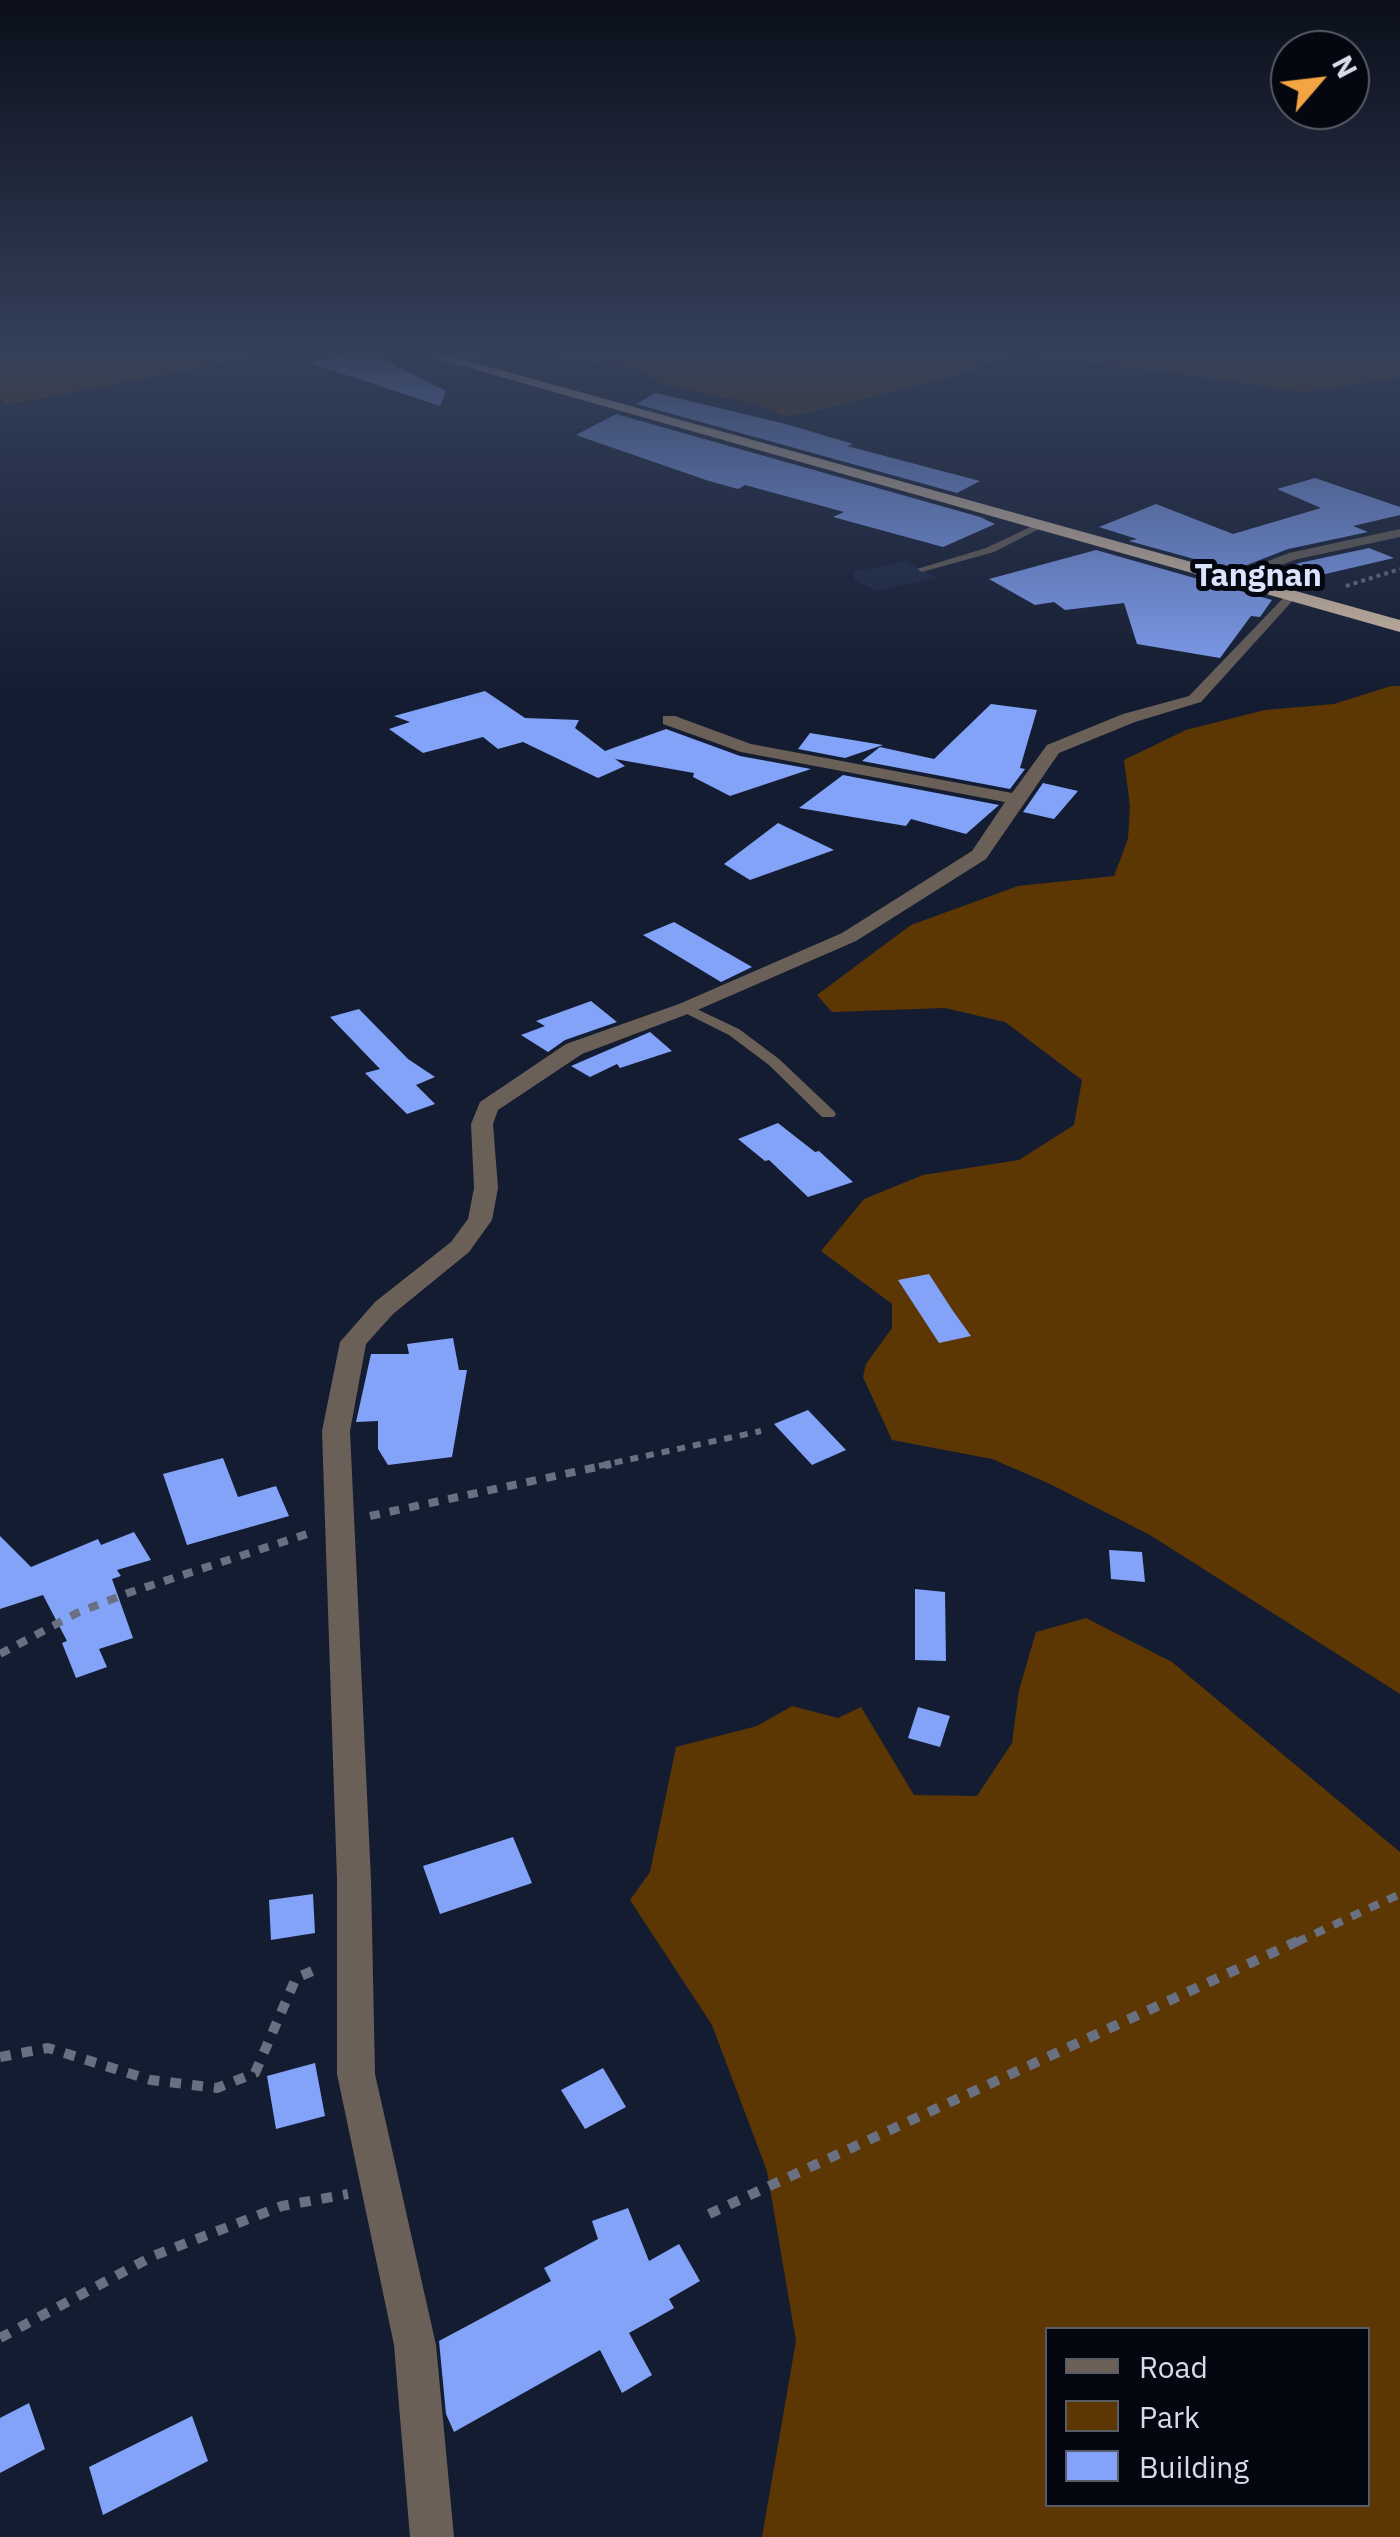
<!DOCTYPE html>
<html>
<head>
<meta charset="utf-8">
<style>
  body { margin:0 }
  #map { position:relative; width:1400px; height:2537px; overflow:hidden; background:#141c31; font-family:"IBM Plex Sans",sans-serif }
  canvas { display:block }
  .legend { position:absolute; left:1045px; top:2327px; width:325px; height:180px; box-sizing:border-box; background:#050710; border:2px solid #595c67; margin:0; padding:12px 18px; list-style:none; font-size:30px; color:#d6dcea }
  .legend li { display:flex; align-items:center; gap:20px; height:50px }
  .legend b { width:50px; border:2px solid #595c67 }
  .north { position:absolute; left:1270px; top:30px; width:100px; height:100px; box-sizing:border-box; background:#050710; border:2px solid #595c67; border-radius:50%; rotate:62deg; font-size:28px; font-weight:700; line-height:40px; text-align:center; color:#d6dcea }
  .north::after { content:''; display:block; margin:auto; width:35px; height:45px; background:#f3a443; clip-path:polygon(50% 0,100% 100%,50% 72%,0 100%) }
</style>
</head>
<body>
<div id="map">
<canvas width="1400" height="2537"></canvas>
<ul class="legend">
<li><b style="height:12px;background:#6a6057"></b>Road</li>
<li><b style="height:28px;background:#5c3703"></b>Park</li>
<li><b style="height:28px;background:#83a3f9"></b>Building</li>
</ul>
<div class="north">N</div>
</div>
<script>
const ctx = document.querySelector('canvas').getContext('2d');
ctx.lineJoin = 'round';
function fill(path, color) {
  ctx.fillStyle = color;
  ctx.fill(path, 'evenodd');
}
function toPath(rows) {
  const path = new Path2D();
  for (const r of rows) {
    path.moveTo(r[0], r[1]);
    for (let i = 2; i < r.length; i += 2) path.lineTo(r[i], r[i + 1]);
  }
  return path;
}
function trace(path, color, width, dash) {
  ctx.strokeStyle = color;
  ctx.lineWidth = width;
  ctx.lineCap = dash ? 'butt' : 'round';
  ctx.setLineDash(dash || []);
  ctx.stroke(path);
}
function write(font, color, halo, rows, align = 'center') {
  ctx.font = font + ' "IBM Plex Sans",sans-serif';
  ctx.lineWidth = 10;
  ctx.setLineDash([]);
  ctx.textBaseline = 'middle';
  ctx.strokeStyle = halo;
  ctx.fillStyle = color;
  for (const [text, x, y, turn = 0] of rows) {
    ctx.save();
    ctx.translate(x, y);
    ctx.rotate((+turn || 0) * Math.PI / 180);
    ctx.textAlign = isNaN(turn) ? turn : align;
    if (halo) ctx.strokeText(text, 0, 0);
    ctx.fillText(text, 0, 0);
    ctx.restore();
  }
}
fill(toPath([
  [905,561,937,578,877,591,855,580,853,572]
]), '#1b2540');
fill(toPath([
  [0,350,241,350,261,356,6,405,0,398],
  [526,350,1400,350,1400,378,1302,392,1158,371,1013,355,943,380,788,417,755,404,660,384,641,369,591,364],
  [1391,686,1400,686,1400,1694,1150,1535,1048,1483,992,1459,892,1440,863,1377,866,1364,892,1328,892,1304,821,1251,864,1199,923,1175,1019,1160,1074,1125,1082,1080,1005,1022,945,1008,832,1012,817,995,911,925,1018,886,1114,876,1128,839,1130,806,1124,760,1186,730,1265,710,1334,704],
  [1086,1618,1172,1662,1400,1852,1400,2537,762,2537,796,2341,767,2171,712,2025,630,1900,650,1872,676,1747,757,1726,792,1706,838,1718,861,1707,914,1795,977,1796,1012,1743,1019,1690,1036,1632],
  [1048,2330,1368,2330,1368,2504,1048,2504]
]), '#5c3703');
fill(toPath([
  [364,350,446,391,440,406,310,363],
  [656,393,786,424,853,444,847,446,980,481,957,493,636,404],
  [616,414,980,517,995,524,943,547,833,517,844,512,745,485,738,489,706,480,576,435],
  [1315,478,1400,507,1400,515,1353,526,1368,532,1288,549,1234,570,1129,541,1137,539,1099,527,1156,504,1233,534,1321,508,1277,489],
  [1369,548,1394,558,1321,575,1310,570,1298,573,1287,575,1282,583,1258,577,1299,563],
  [1096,550,1272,600,1260,617,1251,616,1220,658,1137,644,1124,603,1065,610,1054,602,1035,605,989,579],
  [485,691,525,718,579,720,575,728,605,751,666,729,740,756,811,769,730,796,693,777,694,773,615,759,625,766,598,778,523,742,498,749,483,737,423,753,389,729,410,722,394,716],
  [991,704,1037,710,1020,768,1025,769,1010,789,862,761,880,747,934,759],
  [810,733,883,745,845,758,798,749],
  [843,775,999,805,966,834,911,819,906,826,799,808],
  [1043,783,1078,791,1054,819,1023,812],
  [778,823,834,850,750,880,724,864],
  [674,922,752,967,721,982,643,935],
  [591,1001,617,1022,565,1040,548,1052,521,1035,545,1026,536,1021],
  [359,1009,408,1059,435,1077,416,1085,435,1104,407,1114,365,1073,380,1069,330,1017],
  [650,1032,672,1051,620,1068,617,1064,590,1077,571,1066],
  [778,1123,815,1152,819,1151,853,1182,808,1197,769,1160,765,1161,738,1139],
  [929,1274,953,1311,971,1336,939,1343,898,1280],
  [453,1338,459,1370,467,1370,452,1457,388,1465,378,1449,378,1421,356,1422,371,1354,409,1354,407,1344],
  [808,1410,846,1450,812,1465,774,1424],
  [223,1458,238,1497,276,1486,289,1516,187,1545,163,1474],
  [134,1532,151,1560,117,1570,121,1576,112,1579,133,1638,99,1649,107,1667,76,1678,62,1643,67,1641,43,1595,0,1609,0,1536,31,1567,98,1539,101,1545],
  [1109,1550,1142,1552,1145,1582,1111,1579],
  [915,1589,945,1592,946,1661,915,1660],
  [918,1707,950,1716,940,1747,908,1738],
  [513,1837,532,1883,440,1914,423,1866],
  [313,1894,315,1933,271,1940,269,1900],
  [315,2063,325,2116,276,2129,267,2076],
  [603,2068,626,2107,585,2129,561,2090],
  [628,2208,649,2261,679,2244,700,2281,669,2299,674,2308,629,2333,652,2375,622,2393,600,2350,454,2432,446,2414,439,2341,551,2281,544,2268,598,2239,592,2221],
  [29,2403,45,2449,0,2473,0,2418],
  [192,2416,208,2461,103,2515,89,2467]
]), '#83a3f9');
trace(toPath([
  [1346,586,1400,569]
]), '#687081', 4, [4, 4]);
trace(toPath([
  [599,1466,761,1431]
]), '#687081', 6, [8, 8]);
trace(toPath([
  [370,1516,611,1464],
  [0,1654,77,1613,128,1593,310,1533],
  [1297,1942,1400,1894]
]), '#687081', 8, [10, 10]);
trace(toPath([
  [0,2057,48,2048,151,2080,217,2088,255,2073,296,1978,322,1967],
  [709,2214,1302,1939],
  [0,2338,153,2256,282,2206,348,2194]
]), '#687081', 10, [11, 11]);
fill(toPath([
  [494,350,508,350,454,364,450,362,494,350],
  [1041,522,1049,524,994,552,922,572,917,569,986,548,1041,522],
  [686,1004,739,1029,779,1059,834,1111,836,1114,834,1117,822,1117,769,1065,729,1035,681,1011,681,1005,686,1004]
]), '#6a6057');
fill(toPath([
  [1400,529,1400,537,1298,559,1231,582,1224,578,1289,553,1400,529],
  [1290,591,1297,595,1295,598,1201,702,1135,722,1059,753,986,859,856,941,693,1012,582,1054,498,1110,493,1124,498,1188,492,1220,469,1252,393,1314,366,1344,350,1431,371,1880,375,2074,436,2345,454,2537,410,2537,394,2345,337,2074,337,1880,322,1431,340,1342,375,1302,451,1242,468,1219,474,1188,471,1124,480,1102,566,1044,679,1004,842,933,972,851,1005,802,741,752,663,724,663,716,675,716,751,744,1012,793,1047,745,1123,714,1189,696,1290,591]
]), '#6a6057');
fill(toPath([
  [406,350,429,350,1400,620,1400,632,406,350]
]), '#d7c0a8');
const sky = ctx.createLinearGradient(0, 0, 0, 705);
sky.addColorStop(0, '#0b0f1b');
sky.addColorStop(0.5, '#34405a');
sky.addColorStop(1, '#34405a00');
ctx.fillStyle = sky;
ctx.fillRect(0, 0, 1400, 705);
write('bold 32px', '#dbe4fc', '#050710', [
  ["Tangnan",1258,577]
]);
</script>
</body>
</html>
